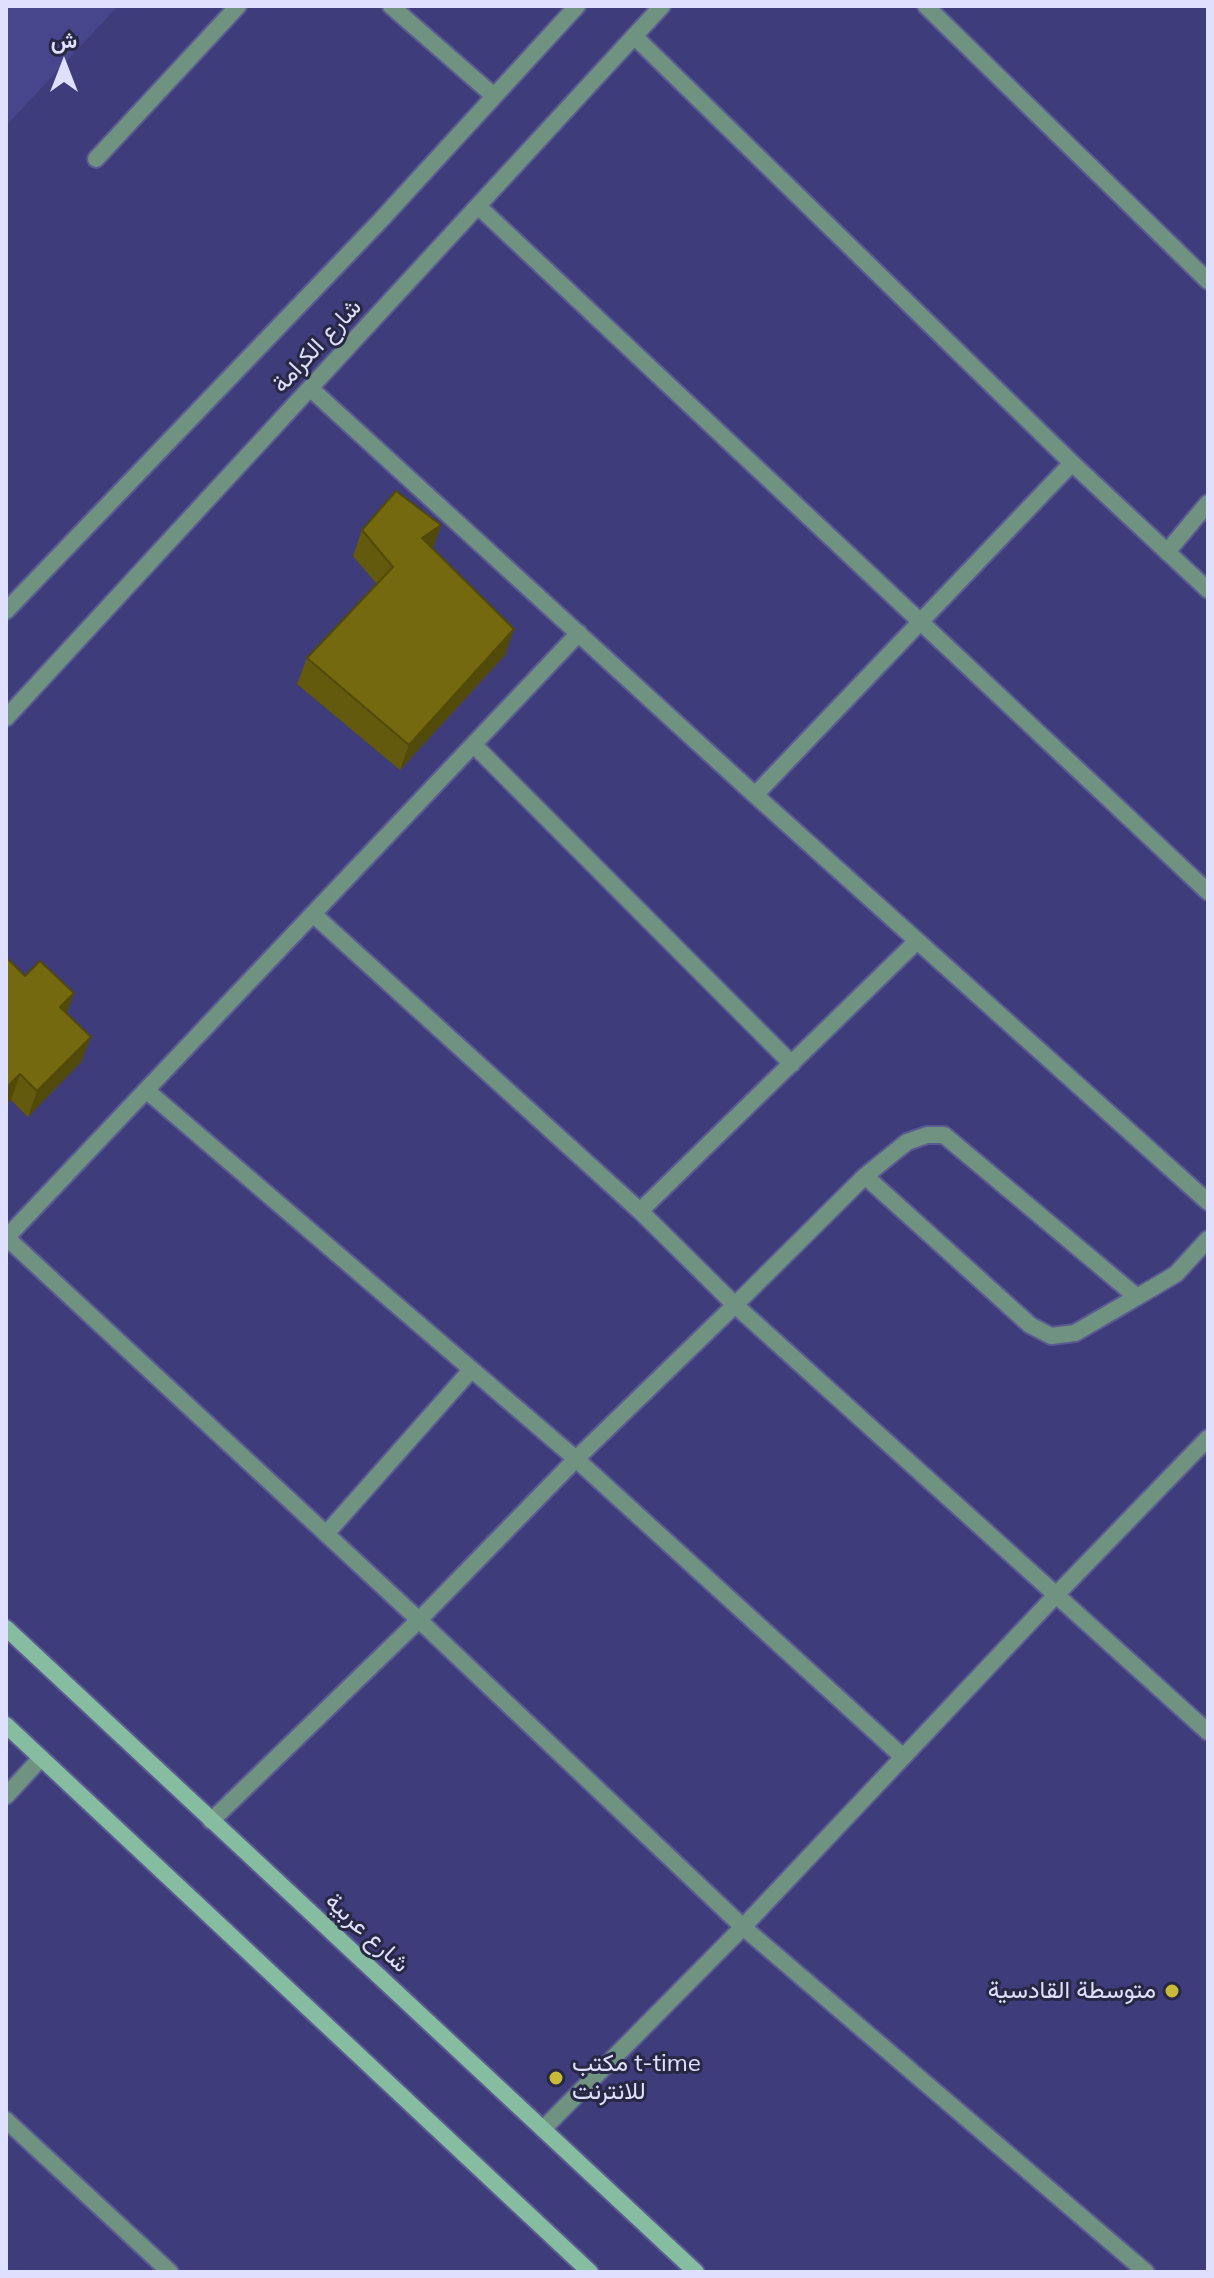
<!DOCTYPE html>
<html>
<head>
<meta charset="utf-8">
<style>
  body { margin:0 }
  #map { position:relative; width:1214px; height:2278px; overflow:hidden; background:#3e3c7a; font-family:Mulish,Vazirmatn,sans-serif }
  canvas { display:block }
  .frame { position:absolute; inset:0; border:8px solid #dee0fe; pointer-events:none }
  .north { position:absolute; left:24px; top:24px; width:80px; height:80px; -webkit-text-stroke:6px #272844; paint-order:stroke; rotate:0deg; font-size:22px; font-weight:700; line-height:32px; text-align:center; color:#dee0fe }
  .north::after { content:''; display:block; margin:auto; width:28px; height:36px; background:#dee0fe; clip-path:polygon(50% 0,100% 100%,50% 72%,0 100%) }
</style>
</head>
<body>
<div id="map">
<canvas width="1214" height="2278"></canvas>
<div class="frame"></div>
<div class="north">ش</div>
</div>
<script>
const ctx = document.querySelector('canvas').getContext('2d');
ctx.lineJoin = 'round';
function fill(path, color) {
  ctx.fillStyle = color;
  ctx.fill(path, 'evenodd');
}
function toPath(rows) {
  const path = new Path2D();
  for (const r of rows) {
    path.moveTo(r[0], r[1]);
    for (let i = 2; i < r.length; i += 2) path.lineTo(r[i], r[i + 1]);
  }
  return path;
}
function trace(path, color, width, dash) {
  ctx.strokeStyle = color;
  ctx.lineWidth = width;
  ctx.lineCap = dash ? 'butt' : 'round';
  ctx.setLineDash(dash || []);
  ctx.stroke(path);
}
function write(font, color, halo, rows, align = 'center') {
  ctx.font = font + ' Mulish,Vazirmatn,sans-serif';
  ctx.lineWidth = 6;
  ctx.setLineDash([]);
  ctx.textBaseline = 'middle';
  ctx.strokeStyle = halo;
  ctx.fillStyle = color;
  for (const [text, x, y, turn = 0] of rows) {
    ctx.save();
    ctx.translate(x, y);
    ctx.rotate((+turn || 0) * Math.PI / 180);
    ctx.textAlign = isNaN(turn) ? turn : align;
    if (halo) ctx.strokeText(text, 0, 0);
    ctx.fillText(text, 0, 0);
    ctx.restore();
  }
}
fill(toPath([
  [6,6,118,6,6,126]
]), '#47458b');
const service = toPath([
  [865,1176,1030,1325,1051,1336,1075,1333,1137,1297],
  [735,1305,865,1176,907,1142,927,1135,944,1135,1137,1297,1176,1274,1208,1239],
  [6,1796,41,1758]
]);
const minor = toPath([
  [391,6,494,96],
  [926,6,1208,281],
  [634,36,1072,463,1208,590],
  [96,159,238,6],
  [478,206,1208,892],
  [311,389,755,795,1208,1202],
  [1167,552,1208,503],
  [474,745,792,1064],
  [755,795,1072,463],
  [313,914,640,1211,735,1305,1208,1732],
  [146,1090,576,1459,903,1757],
  [640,1211,917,941],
  [6,1238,579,633],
  [7,1238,419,1620,743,1927,1146,2272],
  [326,1534,471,1370],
  [211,1821,419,1620,576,1459,735,1305],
  [6,2120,170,2272],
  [543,2129,743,1927,1055,1596,1208,1438]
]);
const tertiary = toPath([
  [6,611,380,221,577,6],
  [6,718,662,6]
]);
const secondary = toPath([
  [6,1628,696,2272],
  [6,1725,590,2272]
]);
trace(service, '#5b5a92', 20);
trace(minor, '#5b5a92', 20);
trace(tertiary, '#5b5a92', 20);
trace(secondary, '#5b5a92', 20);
trace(service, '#709280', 16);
trace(minor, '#709280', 16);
trace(tertiary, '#709280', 16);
trace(secondary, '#86bca0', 16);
fill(toPath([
  [441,525,433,548,514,629,505,655,400,770,297,684,307,658,377,584,353,556,362,530],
  [25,976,74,993,67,1013,91,1037,81,1062,28,1117,11,1100]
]), '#645a0d');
fill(toPath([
  [441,525,432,551,422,538],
  [514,629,505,655,400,770,409,745],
  [74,993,65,1019,60,1007],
  [91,1037,81,1062,28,1117,37,1091],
  [20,1074,11,1100,6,1105,6,1088]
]), '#514a0a');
const building = toPath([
  [396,491,441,525,422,538,514,629,409,745,307,658,393,567,362,530,396,491],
  [6,957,25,976,40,961,74,993,60,1007,91,1037,37,1091,20,1074,6,1088,6,957]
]);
fill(building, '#74690f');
trace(building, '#514a0a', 2);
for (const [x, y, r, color] of [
  [1172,1991,8,"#caba39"],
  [556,2078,8,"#caba39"]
]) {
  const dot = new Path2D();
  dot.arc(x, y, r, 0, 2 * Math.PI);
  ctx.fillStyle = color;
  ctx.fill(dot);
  trace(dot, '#272844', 3);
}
write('24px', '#dee0fe', '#272844', [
  ["شارع الكرامة",317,346,-47],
  ["شارع عربية",367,1933,43]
]);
write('24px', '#dee0fe', '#272844', [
  ["متوسطة القادسية",1156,1991],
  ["مكتب t-time",572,2064,"left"],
  ["للانترنت",572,2092,"left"]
], 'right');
</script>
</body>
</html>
